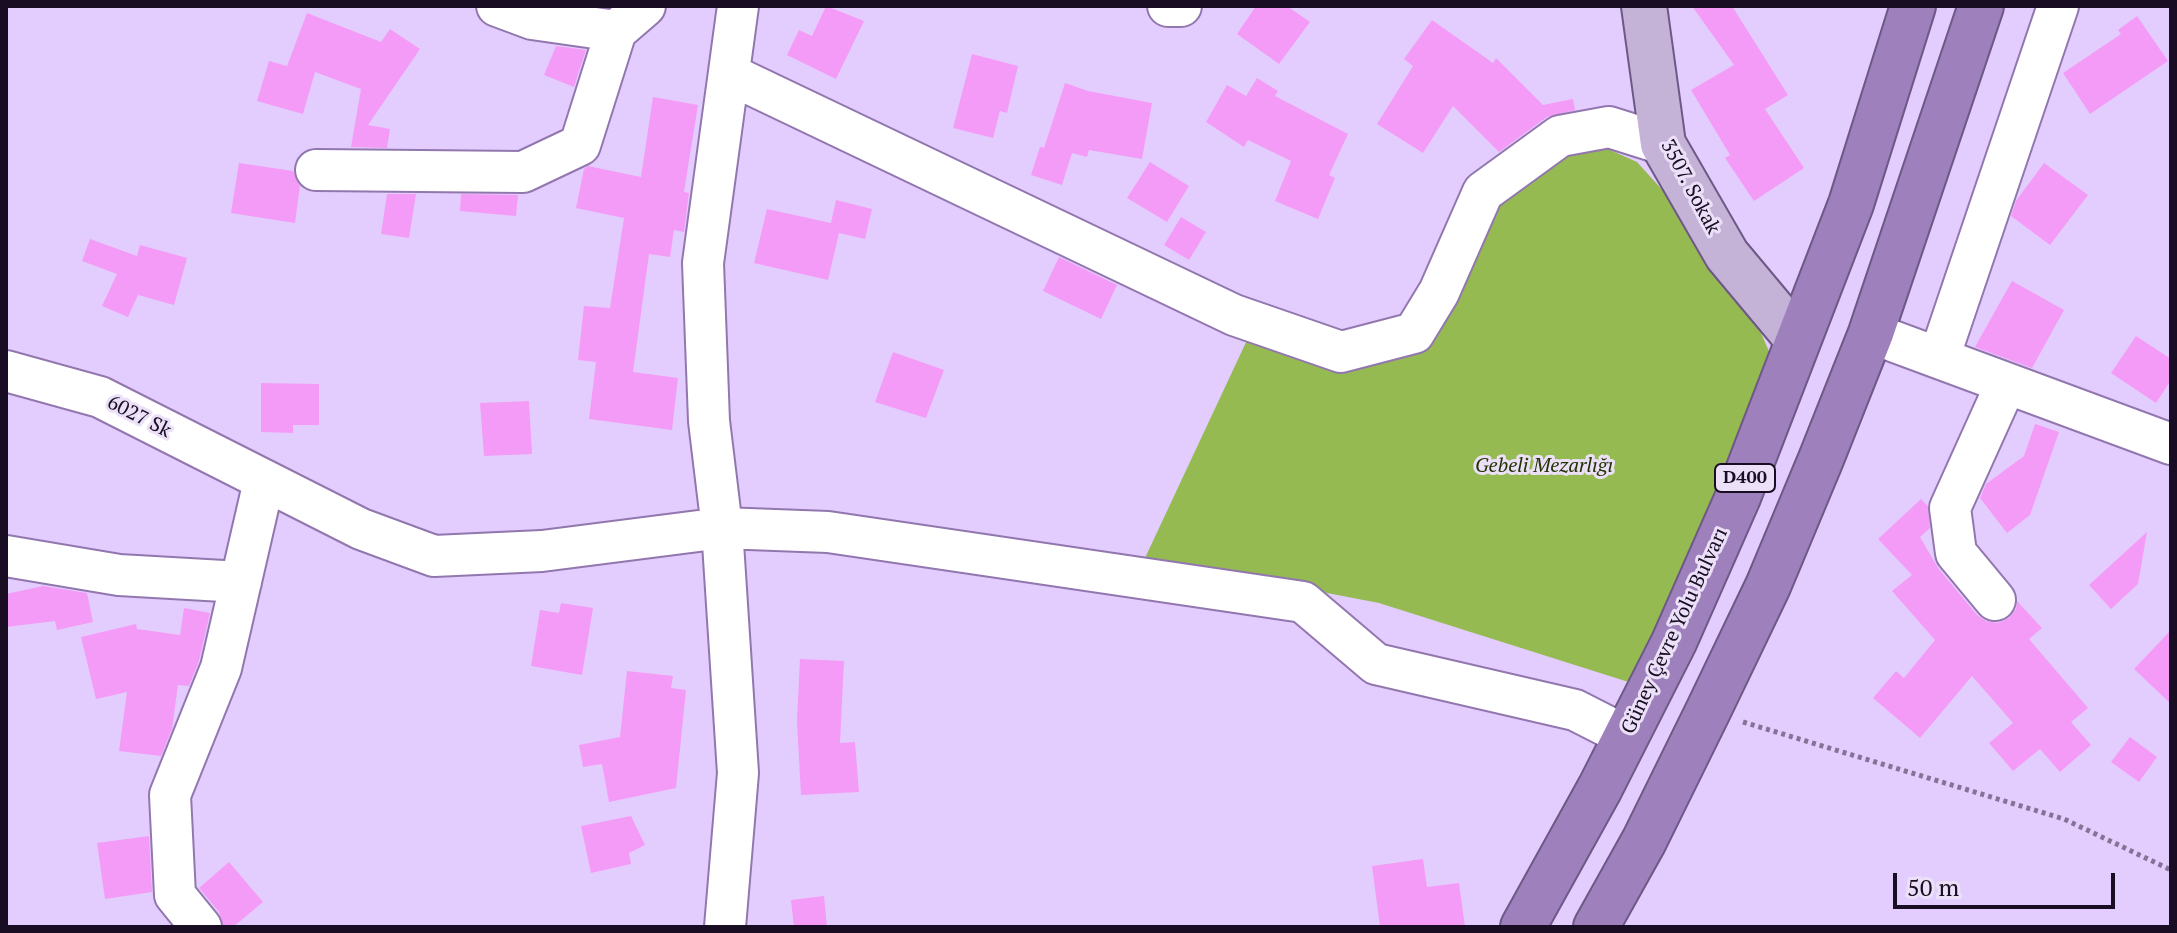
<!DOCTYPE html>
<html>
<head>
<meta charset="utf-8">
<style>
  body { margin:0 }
  #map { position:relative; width:2177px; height:933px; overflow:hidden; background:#e3cdfe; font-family:"PT Serif",serif }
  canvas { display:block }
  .frame { position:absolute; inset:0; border:8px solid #180d22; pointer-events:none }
  .scale { position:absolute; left:1893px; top:873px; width:222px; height:36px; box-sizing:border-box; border:4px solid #180d22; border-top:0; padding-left:10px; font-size:24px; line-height:28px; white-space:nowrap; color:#180d22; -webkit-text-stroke:6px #ebe0f8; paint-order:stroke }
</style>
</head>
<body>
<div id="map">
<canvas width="2177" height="933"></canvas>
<div class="frame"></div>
<div class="scale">50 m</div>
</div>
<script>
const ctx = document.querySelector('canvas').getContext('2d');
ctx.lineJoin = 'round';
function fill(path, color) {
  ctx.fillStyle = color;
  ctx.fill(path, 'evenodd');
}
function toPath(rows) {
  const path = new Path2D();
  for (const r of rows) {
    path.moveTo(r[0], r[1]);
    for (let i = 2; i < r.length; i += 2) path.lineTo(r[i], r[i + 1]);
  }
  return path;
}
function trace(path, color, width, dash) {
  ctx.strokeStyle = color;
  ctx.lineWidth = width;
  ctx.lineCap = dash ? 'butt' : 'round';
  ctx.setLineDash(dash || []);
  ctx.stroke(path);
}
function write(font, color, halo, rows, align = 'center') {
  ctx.font = font + ' "PT Serif",serif';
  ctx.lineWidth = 6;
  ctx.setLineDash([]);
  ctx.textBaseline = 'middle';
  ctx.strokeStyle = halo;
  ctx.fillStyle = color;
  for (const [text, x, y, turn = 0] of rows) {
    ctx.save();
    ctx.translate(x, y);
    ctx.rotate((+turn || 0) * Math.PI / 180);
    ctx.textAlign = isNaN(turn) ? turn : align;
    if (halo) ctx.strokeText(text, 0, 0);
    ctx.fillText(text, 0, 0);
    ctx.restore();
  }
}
fill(toPath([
  [1592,142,1637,162,1685,215,1739,282,1774,363,1638,685,1379,603,1145,558,1248,338,1399,354,1486,197]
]), '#95ba51');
fill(toPath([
  [826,6,864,21,836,79,787,55,799,30,812,36],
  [1256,6,1287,6,1310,22,1279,64,1237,34],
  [1692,6,1732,6,1788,95,1765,109,1804,168,1754,201,1725,158,1730,155,1691,90,1734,65],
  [307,13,381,42,390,29,420,49,368,125,390,129,387,148,351,147,361,89,315,72,303,114,257,101,269,61,287,66],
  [2137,16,2168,61,2090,114,2063,73,2121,34,2118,30],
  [1432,20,1493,63,1496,58,1543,105,1573,99,1575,110,1547,117,1499,152,1453,106,1423,153,1377,124,1413,66,1404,59],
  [556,46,586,50,574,87,544,75],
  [972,54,1018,66,1007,113,1000,111,993,138,953,128],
  [1257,78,1278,91,1275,96,1348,134,1329,175,1335,178,1318,219,1275,201,1291,161,1248,140,1244,147,1206,122,1227,85,1246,96],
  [1065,83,1088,91,1152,103,1142,159,1089,150,1087,157,1072,153,1062,185,1031,175,1040,147,1044,148],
  [653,97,698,105,684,192,689,193,684,232,674,230,670,257,649,254,633,372,678,378,672,430,589,419,596,362,578,360,584,306,610,308,624,218,576,208,584,169,588,166,641,177],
  [1150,162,1189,186,1167,222,1127,198],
  [239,163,293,171,300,186,295,223,231,213],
  [2044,163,2088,195,2050,245,2011,216,2016,201],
  [387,194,416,194,409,238,381,234],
  [461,194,518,195,516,216,460,211],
  [836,200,872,209,865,239,839,233,828,280,754,263,767,209,831,223],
  [1181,217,1206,232,1189,260,1164,245],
  [90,239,137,256,140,245,187,258,174,305,138,295,128,317,102,306,117,274,82,261],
  [1059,257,1117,285,1101,319,1043,291],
  [2012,281,2064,310,2032,368,1975,347],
  [2136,336,2171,359,2171,380,2156,403,2111,373],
  [893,352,944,370,926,418,875,402],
  [261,383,319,384,319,425,293,425,293,433,261,432],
  [529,401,532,454,484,456,480,403],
  [2035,424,2059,432,2030,515,2007,533,1980,498,1986,484,2024,456],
  [1921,499,1928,506,1930,528,1920,537,1938,568,1977,615,1986,621,1998,623,2009,618,2016,609,2017,601,2042,628,2029,639,2088,708,2071,722,2091,745,2060,772,2040,749,2013,771,1989,743,2013,723,1972,676,1920,738,1873,698,1896,671,1904,678,1935,640,1892,591,1912,575,1878,539],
  [2147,532,2138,584,2111,609,2089,585],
  [43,586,87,593,93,622,57,630,55,621,6,627,6,594],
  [561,603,593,608,582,675,531,666,540,610,559,613],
  [184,608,210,613,199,661,189,686,178,685,172,729,161,756,119,751,127,692,96,699,81,637,136,624,137,629,180,635],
  [2171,630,2171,704,2134,669],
  [800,659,844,661,840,743,855,742,859,792,801,795,797,721],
  [627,671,673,676,671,688,686,690,676,788,609,802,602,764,583,767,579,745,620,737],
  [2130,737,2157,757,2139,782,2111,762],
  [631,816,645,845,629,853,631,864,591,873,581,826],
  [149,836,152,892,105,899,97,843],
  [1423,859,1427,887,1459,883,1465,927,1380,927,1372,866],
  [229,862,263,902,233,927,223,927,219,912,199,888],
  [824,896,827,927,794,927,791,900]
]), '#f49bf7');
const minor = toPath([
  [497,6,532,19,616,31,645,6],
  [1168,6,1181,6],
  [729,74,1234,315,1341,352,1414,333,1439,292,1483,192,1560,136,1609,127,1663,144],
  [316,170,523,172,580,145,616,31],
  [1871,333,2171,444],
  [1939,358,2058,6],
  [6,371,100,397,361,529,434,556,542,551,722,528,828,532,1303,602,1376,664,1575,710,1626,736],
  [6,556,119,575,241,582],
  [1995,600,1956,553,1950,508,2006,384],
  [201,927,175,895,170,795,221,668,264,481],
  [725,927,738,773,722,528,709,421,703,263,738,6]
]);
const major = toPath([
  [1644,6,1663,144,1727,255,1798,340]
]);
const highway = toPath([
  [1523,927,1600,788,1674,642,1738,497,1851,204,1913,6],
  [1596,927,1644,841,1708,711,1768,586,1821,459,1871,333,1981,6]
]);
trace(minor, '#9277af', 44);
trace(major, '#6e5886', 48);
trace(highway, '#6e5886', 48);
trace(toPath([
  [1743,722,2064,819,2171,870]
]), '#847397', 5, [4, 4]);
trace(minor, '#fff', 40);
trace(major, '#c4b3d7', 44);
trace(highway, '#9d80bc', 44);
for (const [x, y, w] of [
  [1745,478,60]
]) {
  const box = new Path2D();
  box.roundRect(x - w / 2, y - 14, w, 28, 6);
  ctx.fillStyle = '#ebe0f8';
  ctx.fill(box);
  trace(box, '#180d22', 2);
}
write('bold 18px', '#180d22', null, [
  ["D400",1745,478]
]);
write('20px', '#180d22', '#ebe0f8', [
  ["3507. Sokak",1690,187,62],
  ["6027 Sk",139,417,27],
  ["Güney Çevre Yolu Bulvarı",1675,631,-65]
]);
write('italic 20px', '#233300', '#ebe0f8', [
  ["Gebeli Mezarlığı",1544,466]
]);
</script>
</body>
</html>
